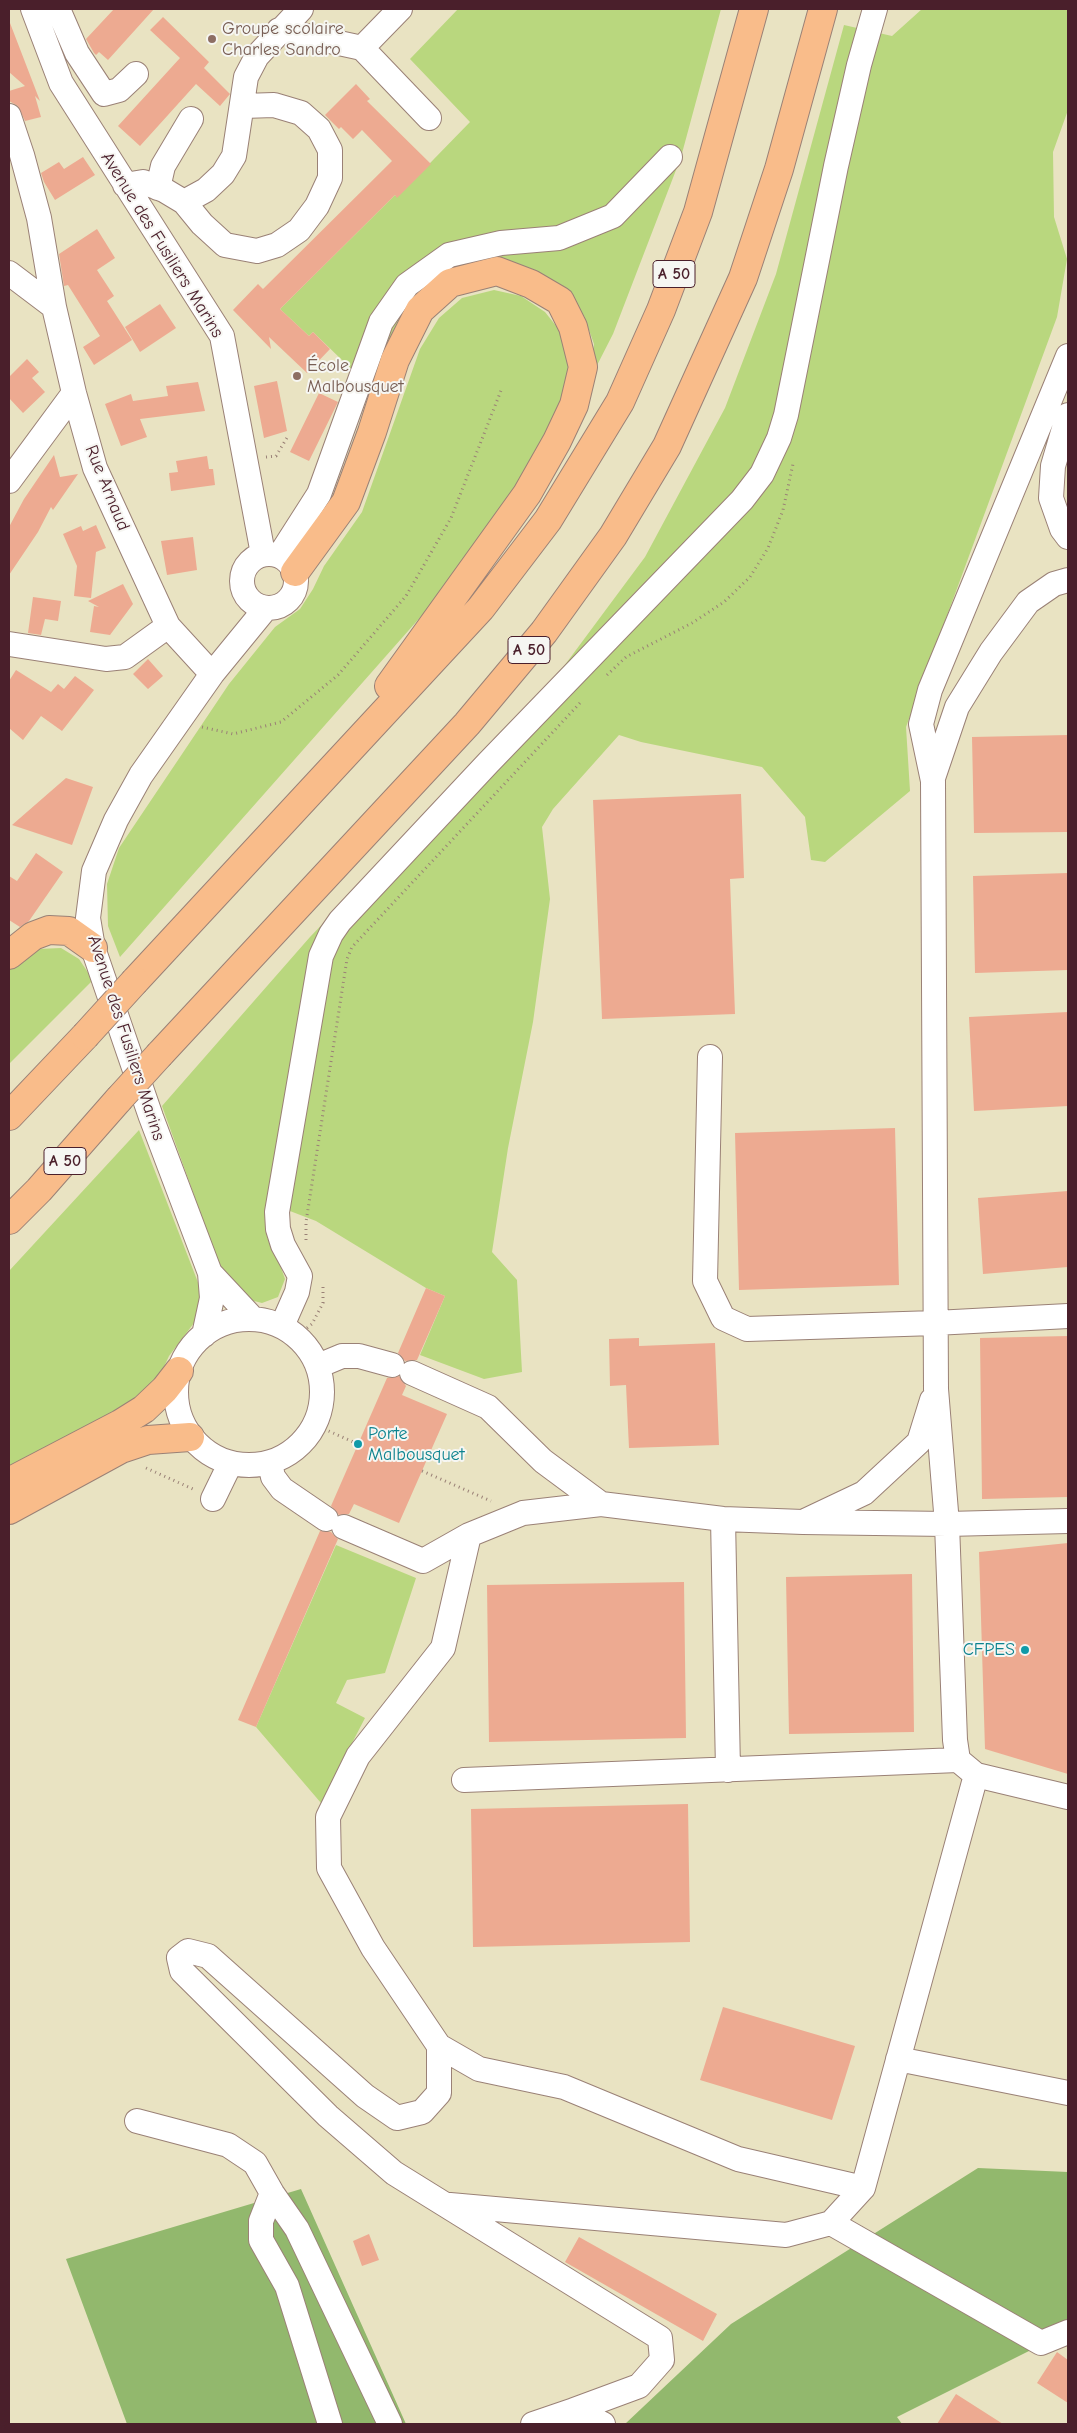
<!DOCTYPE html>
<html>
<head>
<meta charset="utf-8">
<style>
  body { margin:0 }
  #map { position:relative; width:1077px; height:2433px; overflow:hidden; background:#e9e3c2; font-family:"Comic Neue",sans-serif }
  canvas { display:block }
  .frame { position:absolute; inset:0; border:10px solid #4a1f2b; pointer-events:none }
</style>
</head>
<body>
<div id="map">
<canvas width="1077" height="2433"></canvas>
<div class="frame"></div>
</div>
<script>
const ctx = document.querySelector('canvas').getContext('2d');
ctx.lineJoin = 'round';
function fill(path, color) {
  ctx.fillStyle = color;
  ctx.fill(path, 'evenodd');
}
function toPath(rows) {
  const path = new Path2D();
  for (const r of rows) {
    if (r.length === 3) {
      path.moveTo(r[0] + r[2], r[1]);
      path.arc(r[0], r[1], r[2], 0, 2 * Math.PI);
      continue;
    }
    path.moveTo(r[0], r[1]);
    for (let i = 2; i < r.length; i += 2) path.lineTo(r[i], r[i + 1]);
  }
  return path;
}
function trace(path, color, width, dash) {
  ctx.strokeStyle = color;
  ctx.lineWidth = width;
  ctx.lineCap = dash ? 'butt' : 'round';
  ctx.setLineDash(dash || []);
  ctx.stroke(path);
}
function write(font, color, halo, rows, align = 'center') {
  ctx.font = font + ' "Comic Neue",sans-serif';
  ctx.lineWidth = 4;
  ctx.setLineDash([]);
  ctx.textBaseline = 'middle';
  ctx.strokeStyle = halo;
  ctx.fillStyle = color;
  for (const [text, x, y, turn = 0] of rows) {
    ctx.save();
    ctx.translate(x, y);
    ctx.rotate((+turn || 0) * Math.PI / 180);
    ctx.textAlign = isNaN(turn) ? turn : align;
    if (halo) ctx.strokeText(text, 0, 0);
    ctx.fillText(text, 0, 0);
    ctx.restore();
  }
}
fill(toPath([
  [458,9,721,9,681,157,613,334,591,377,594,344,584,316,568,295,544,277,519,265,490,261,456,268,421,290,400,317,381,357,372,389,313,332,309,336,280,309,395,195,397,197,470,122,410,59],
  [922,9,1068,9,1068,110,1053,152,1054,217,1067,259,1057,317,906,727,910,791,825,862,811,860,805,817,762,767,641,742,619,735,553,809,542,827,550,899,533,1022,508,1148,492,1252,517,1280,522,1372,484,1379,420,1355,445,1296,426,1288,316,1221,269,1203,266,1217,267,1237,278,1259,285,1279,278,1297,262,1303,238,1297,222,1273,162,1106,310,937,547,689,645,557,725,408,776,274,844,25,892,36],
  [494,290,521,296,545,312,561,332,570,368,556,419,477,553,120,957,108,926,107,884,119,848,229,684,275,627,300,609,313,589,324,566,362,512,420,349,439,318,462,298],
  [61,948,79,959,93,980,9,1064,9,969,38,949],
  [139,1130,199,1285,203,1311,169,1356,156,1384,133,1409,9,1472,9,1271],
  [336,1545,416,1578,385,1673,347,1680,336,1703,365,1718,321,1803,256,1727]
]), '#b9d77e');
fill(toPath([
  [978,2168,1068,2172,1068,2338,1063,2334,897,2417,902,2424,625,2424,731,2324],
  [301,2189,406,2424,127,2424,66,2259]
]), '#92b86d');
fill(toPath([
  [114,9,154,9,108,60,99,52,96,55,94,53,86,39],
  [163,17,209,62,204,68,230,94,220,106,196,84,140,146,118,126,180,58,150,30],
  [10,23,40,101,35,96,41,117,25,121,18,106,9,101,9,91,25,86,9,72],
  [356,84,370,99,367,101,431,164,397,198,395,195,280,309,309,336,313,332,330,349,307,373,269,337,271,349,233,310,258,284,263,289,392,161,362,130,353,139,341,127,339,129,325,115],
  [83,157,95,175,55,200,44,182,41,173,59,162,64,169],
  [97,229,115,258,97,270,114,296,107,301,132,340,94,365,83,347,100,336,68,285,64,286,59,254],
  [160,304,176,328,140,352,125,327],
  [27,359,39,372,32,378,45,392,23,413,9,398,9,377],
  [277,381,287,431,264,438,254,386],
  [198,382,205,411,140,419,147,437,121,446,105,404,131,394,133,401,168,396,166,386],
  [319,393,338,402,309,461,290,452],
  [54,455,60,477,78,474,53,510,51,507,38,532,9,575,9,527,24,499],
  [207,456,209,469,213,469,215,485,171,491,169,473,178,472,176,461],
  [96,525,106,548,96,552,91,598,74,596,77,566,63,534,81,526,83,531],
  [193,537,197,570,167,575,161,541],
  [123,584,133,604,110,635,90,632,94,606,99,607,88,601],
  [33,597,61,601,58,621,45,619,41,635,28,633],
  [148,659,163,676,148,689,133,674],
  [16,670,51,692,58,684,64,689,75,676,94,690,62,731,41,716,23,740,9,728,9,681],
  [1068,735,1068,832,974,833,972,737],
  [66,778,93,787,72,845,12,825],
  [741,794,744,878,730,879,735,1014,602,1019,593,800],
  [36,853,63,872,29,921,20,927,9,920,9,876,17,881],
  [1068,873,1068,970,975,973,973,876],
  [1068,1012,1068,1106,974,1111,969,1017],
  [895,1128,899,1285,739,1290,735,1133],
  [1068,1191,1068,1267,983,1274,978,1198],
  [426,1288,445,1296,417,1360,405,1361,398,1353],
  [1068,1336,1068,1497,982,1499,980,1338],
  [639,1338,639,1346,715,1343,719,1445,629,1448,626,1385,610,1386,609,1339],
  [399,1376,406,1386,402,1395,447,1414,399,1523,354,1504,349,1514,339,1515,331,1506,387,1378],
  [320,1531,331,1532,338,1539,256,1727,238,1720],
  [1068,1543,1068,1774,985,1749,979,1552],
  [912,1574,914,1732,789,1734,786,1577],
  [684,1582,686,1738,489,1742,487,1585],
  [688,1804,690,1942,473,1947,471,1809],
  [723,2007,855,2046,832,2120,700,2080],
  [369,2234,379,2260,362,2266,353,2241],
  [579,2237,717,2314,703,2341,565,2262],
  [1057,2352,1068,2360,1068,2403,1037,2383],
  [956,2394,1003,2424,937,2424]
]), '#edaa91');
const minor = toPath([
  [33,9,61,83,222,336,263,554],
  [58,9,77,53,104,94,119,90,136,74],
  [279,30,362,48,400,9],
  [362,48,429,118],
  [9,116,22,155,39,218,54,307],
  [125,185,143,182,164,190,184,202,206,190,223,174,234,156,246,77,257,56,301,9],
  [158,188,163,166,191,119],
  [184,202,202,224,225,245,257,251,277,245,299,230,317,206,330,178,330,150,319,129,301,113,274,105,243,106],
  [9,273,54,307,74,393,95,468,168,626,212,674],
  [1068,356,930,690,921,724,933,781,936,1389,947,1524,955,1740,958,1760,976,1775,1068,1797],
  [1068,415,1053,466,1051,498,1062,529,1068,537],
  [9,481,74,393],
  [269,581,27],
  [280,555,319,494,381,322,407,285,449,255,501,243,559,238,613,216,670,157],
  [9,644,106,659,125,657,168,626],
  [933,778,957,707,991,652,1028,602,1054,584,1068,580],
  [710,1057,705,1281,723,1318,747,1329,935,1323,1068,1316],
  [210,1273,253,1319],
  [249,1392,73],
  [282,1326,297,1292,300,1276,283,1245,278,1229,277,1212,321,956,331,934,340,921,488,763,742,500,762,474,779,438,786,415,836,166,859,65,875,9],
  [204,1335,212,1298,210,1273,151,1117,93,948,88,918,94,871,116,820,141,775,212,674,266,608],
  [318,1366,342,1356,359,1356,392,1365],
  [412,1373,488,1407,543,1461,601,1504],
  [270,1463,273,1477,282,1489,326,1519],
  [213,1499,230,1464],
  [723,1519,728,1770],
  [807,1520,864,1493,919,1442,932,1400],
  [344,1527,423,1561,469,1535,523,1513,601,1504,723,1519,803,1522,947,1524,1068,1521],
  [469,1535,443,1648,358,1756,328,1817,329,1868,373,1948,439,2046,479,2069,564,2087,738,2159,863,2188],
  [464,1780,958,1760],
  [439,2046,439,2093,422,2112,397,2118,365,2096,208,1956,188,1951,179,1958,182,1971,328,2116,394,2173,660,2338,662,2360,639,2386,574,2410],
  [898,2059,1068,2093],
  [137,2121,228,2145,255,2163,272,2193,297,2229,390,2424],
  [272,2193,261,2221,261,2240,287,2286,330,2424],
  [450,2205,786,2235,831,2223,863,2188,976,1775],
  [831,2223,1041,2343,1068,2332],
  [533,2424,574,2410,603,2424]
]);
const highway = toPath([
  [295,572,346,502,372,432,395,360,420,310,450,283,497,271,531,284,560,301,573,327,583,367,574,405,557,441,527,494,389,686],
  [9,955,33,936,49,930,69,931,93,948],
  [135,981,481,608,548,520,620,402,661,310,698,212,754,9],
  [160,1054,467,724,544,632,613,536,667,446,743,278,779,169,823,9],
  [9,1116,85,1036],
  [9,1220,39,1190,119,1099],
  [9,1482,120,1424,144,1409,165,1389,179,1371],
  [9,1510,121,1449,148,1440,190,1437]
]);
trace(minor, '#9a8176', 26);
trace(highway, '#9a8176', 30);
trace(toPath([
  [266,457,276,456,288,436],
  [607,675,626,657,692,623,724,602,750,577,768,548,783,510,793,464],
  [202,727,233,734,281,722,338,675,406,596,451,518,502,388],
  [306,1240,306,1222,347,959,352,947,580,703],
  [307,1328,312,1324,323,1303,323,1284],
  [315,1425,358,1444],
  [146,1468,193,1489],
  [422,1471,491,1501]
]), '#9a8176', 3, [1, 4]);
trace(minor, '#fff', 24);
trace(highway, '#f9bc8a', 28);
const highwayBridge = toPath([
  [85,1036,135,981],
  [119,1099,160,1054]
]);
trace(highwayBridge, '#9a8176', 30, []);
trace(highwayBridge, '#f9bc8a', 28);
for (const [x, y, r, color] of [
  [212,39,5,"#8d6e63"],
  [297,376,5,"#8d6e63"],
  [358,1444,5,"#0f9aa8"],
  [1025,1650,5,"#0f9aa8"]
]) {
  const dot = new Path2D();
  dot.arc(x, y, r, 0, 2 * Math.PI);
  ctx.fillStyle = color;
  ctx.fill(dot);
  trace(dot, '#f6f6f2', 2);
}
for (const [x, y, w] of [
  [674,274,42],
  [529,650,42],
  [65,1161,42]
]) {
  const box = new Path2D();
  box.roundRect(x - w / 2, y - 13.5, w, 27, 4);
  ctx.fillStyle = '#f6f6f2';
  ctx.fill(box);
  trace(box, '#4a1f2b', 1);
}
write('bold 16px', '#4a1f2b', null, [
  ["A 50",674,274],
  ["A 50",529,650],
  ["A 50",65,1161]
]);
write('18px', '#785e54', '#f6f6f2', [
  ["Groupe scolaire",222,29],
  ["Charles Sandro",222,50],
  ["École",307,366],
  ["Malbousquet",307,387]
], 'left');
write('18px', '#4a1f2b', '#f6f6f2', [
  ["Avenue des Fusiliers Marins",162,245,58],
  ["Rue Arnaud",107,488,68],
  ["Avenue des Fusiliers Marins",126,1038,72]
]);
write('18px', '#0d838f', '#f6f6f2', [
  ["Porte",368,1434],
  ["Malbousquet",368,1455],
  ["CFPES",1015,1650,"right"]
], 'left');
</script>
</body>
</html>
